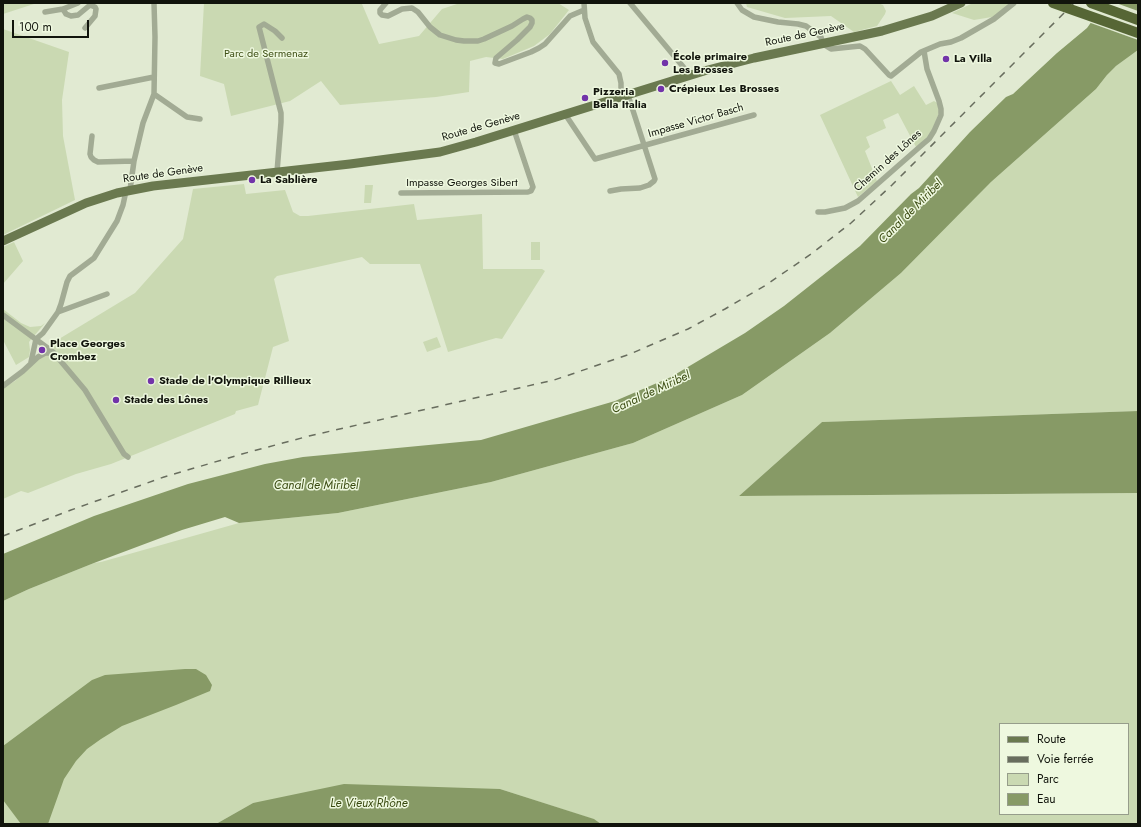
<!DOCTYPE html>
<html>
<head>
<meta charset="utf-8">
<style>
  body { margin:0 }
  #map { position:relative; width:1141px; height:827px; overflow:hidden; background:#e1ead2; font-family:Jost,sans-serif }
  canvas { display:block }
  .frame { position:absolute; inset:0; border:4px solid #11140c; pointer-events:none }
  .legend { position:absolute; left:999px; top:723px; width:130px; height:92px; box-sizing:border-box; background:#eef8df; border:1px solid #969d8b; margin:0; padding:5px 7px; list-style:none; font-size:12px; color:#11140c }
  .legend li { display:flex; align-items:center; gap:8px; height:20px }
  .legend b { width:20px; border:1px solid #969d8b }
  .scale { position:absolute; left:12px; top:20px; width:77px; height:18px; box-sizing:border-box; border:2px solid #11140c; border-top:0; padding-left:5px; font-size:12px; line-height:14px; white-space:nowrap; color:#11140c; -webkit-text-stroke:3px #eef8df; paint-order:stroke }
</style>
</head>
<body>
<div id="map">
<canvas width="1141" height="827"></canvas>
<div class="frame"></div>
<ul class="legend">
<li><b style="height:5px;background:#6a794f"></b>Route</li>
<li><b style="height:5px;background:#686d5e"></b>Voie ferrée</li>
<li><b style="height:11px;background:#cad9b2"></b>Parc</li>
<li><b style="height:11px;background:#879a66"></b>Eau</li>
</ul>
<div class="scale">100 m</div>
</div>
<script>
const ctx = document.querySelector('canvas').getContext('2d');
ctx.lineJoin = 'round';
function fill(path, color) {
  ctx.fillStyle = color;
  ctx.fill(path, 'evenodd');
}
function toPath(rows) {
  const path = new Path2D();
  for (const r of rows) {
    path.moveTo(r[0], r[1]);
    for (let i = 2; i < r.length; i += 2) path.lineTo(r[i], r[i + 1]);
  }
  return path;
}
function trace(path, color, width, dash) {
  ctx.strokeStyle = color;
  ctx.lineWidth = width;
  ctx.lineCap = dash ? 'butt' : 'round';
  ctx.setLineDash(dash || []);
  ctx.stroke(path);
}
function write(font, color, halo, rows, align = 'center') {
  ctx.font = font + ' Jost,sans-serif';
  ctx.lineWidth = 3;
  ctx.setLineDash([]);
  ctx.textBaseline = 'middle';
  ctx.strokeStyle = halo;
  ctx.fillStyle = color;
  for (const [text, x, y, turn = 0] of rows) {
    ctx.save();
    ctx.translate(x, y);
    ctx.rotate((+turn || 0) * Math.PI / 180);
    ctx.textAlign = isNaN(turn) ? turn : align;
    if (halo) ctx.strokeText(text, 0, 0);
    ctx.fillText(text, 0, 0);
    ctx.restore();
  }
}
fill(toPath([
  [3,3,37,3,3,14],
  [204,3,362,3,362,4,379,44,419,36,442,9,460,3,558,3,569,10,550,34,534,46,503,59,486,57,470,61,469,92,436,97,340,105,321,81,290,101,231,116,224,84,200,76],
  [746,3,878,3,883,5,886,11,885,14,877,26,854,32,831,16,785,18,747,7],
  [973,3,1012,3,1003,11,1004,15,974,20,952,13],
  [3,29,69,52,62,100,63,136,75,200,3,235],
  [1138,50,1138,411,822,422,739,496,1138,493,1138,824,601,824,593,819,500,789,253,803,216,824,3,824,3,601,29,589,94,563,101,562,239,523,338,513,491,482,633,443,742,395,830,333,901,273,991,182,1096,89,1107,75,1116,66],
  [1000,724,1128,724,1128,814,1000,814],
  [891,81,900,95,914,86,926,105,934,101,939,104,939,113,932,130,926,139,916,147,898,113,883,120,886,128,866,137,870,147,865,151,877,181,858,197,820,115],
  [244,184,246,194,285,190,293,212,300,216,308,216,414,204,417,220,482,214,483,269,542,269,545,271,502,339,496,338,448,352,420,264,370,264,362,257,277,276,274,279,289,341,273,347,258,405,236,411,235,414,111,464,76,474,28,493,21,491,3,499,3,388,15,381,54,342,135,293,183,239,193,189],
  [365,185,373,185,371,203,364,203],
  [14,242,23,261,3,284,3,247],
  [531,242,540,242,540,260,531,260],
  [3,309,21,323,30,327,41,326,45,323,29,342,30,350,29,357,16,365,3,340],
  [437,337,441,347,427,352,423,342]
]), '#cad9b2');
fill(toPath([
  [1105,3,1138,3,1138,50,1116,66,1107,75,1096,89,991,182,901,273,830,333,742,395,633,443,491,482,338,513,239,523,225,517,182,530,94,563,29,589,3,601,3,554,94,516,188,484,265,464,303,457,481,440,615,401,671,377,745,333,784,306,860,246,911,194,919,188,970,132,1006,97,1013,94,1057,53,1087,28],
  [1138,411,1138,493,739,496,822,422],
  [185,669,196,669,206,675,212,685,210,691,176,705,122,726,101,739,87,749,76,761,64,779,48,824,21,824,3,800,3,746,92,680,105,675],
  [344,784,500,789,594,819,601,824,491,824,487,823,469,824,216,824,253,803]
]), '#879a66');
fill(toPath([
  [1103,3,1116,3,1138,11,1138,40,1088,22]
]), '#e1ead2');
trace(toPath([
  [386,3,380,10,380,13,382,15,388,16,402,9,412,8,418,12,430,27,440,35,456,40,464,41,478,41,484,39,512,26,523,19,527,17,530,18,532,20,532,23,530,27,517,40,496,58,495,63,499,64,531,52,539,48,545,44,570,16,584,10],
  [584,3,585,18,593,42,619,74,621,83,621,97],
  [630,3,690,75],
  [737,3,742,10,754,17,778,22,798,24,806,26,821,37,823,44,831,49,860,46,865,49,889,75,891,76,921,52,940,44,951,42,961,38,994,19,1014,3],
  [63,9,66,14,71,16,78,15,90,5,95,7,96,9,95,16,85,28],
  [45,12,63,9,78,3],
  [99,88,154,77],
  [154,94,187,117,200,119],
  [565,114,595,159,754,115],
  [92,136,90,154,91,157,94,160,98,162,134,161],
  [277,172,281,122,281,113,259,27,264,24,275,31,282,38],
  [130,190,134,161,143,123,154,94,155,37,154,3],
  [610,191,621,189,640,188,649,185,654,181,655,179,628,95],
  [401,193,528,192,531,191,533,187,514,130],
  [818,212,825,212,845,208,858,201,923,144,929,139,934,131,941,115,941,109,939,101,927,69,924,51],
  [58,312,107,294],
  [3,315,53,352,85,390,124,454,128,457],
  [36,339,43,333,58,312,61,304,67,282,70,276,94,258,117,221,123,205,126,191],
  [31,362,36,339],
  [3,386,23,371,38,357,45,353,54,353]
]), '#a2ab94', 5.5);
trace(toPath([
  [3,241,86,203,117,193,153,186,350,164,440,152,476,142,704,71,754,58,882,31,932,16,961,3]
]), '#6a794f', 9);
trace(toPath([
  [1091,3,1138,20]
]), '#566635', 10);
trace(toPath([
  [3,536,71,510,164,477,242,454,309,436,554,380,572,374,630,354,688,329,725,309,766,285,811,254,851,223,892,185,1074,3]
]), '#686d5e', 1.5, [7, 7]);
trace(toPath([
  [1053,3,1138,33]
]), '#566635', 10);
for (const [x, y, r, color] of [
  [946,59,4,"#7234a9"],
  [665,63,4,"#7234a9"],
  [661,89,4,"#7234a9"],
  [585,98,4,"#7234a9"],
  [252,180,4,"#7234a9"],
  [42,350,4,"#7234a9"],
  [151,381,4,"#7234a9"],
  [116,400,4,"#7234a9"]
]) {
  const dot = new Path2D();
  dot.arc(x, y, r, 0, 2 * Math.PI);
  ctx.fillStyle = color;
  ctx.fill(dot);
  trace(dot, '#eef8df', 1.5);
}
write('11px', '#11140c', '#eef8df', [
  ["Route de Genève",805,35,-12],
  ["Impasse Victor Basch",696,121,-16],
  ["Route de Genève",481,127,-16],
  ["Chemin des Lônes",888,161,-42],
  ["Route de Genève",163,174,-8],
  ["Impasse Georges Sibert",462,183]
]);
write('11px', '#3f5016', '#eef8df', [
  ["Parc de Sermenaz",266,54]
]);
write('bold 11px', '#11140c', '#eef8df', [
  ["École primaire",673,57],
  ["Les Brosses",673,70],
  ["La Villa",954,59],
  ["Crépieux Les Brosses",669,89],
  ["Pizzeria",593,92],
  ["Bella Italia",593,105],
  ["La Sablière",260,180],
  ["Place Georges",50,344],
  ["Crombez",50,357],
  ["Stade de l'Olympique Rillieux",159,381],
  ["Stade des Lônes",124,400]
], 'left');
write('italic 12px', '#3a4b11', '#eef8df', [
  ["Canal de Miribel",911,212,-45],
  ["Canal de Miribel",651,393,-25],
  ["Canal de Miribel",316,486],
  ["Le Vieux Rhône",369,804]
]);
</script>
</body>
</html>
